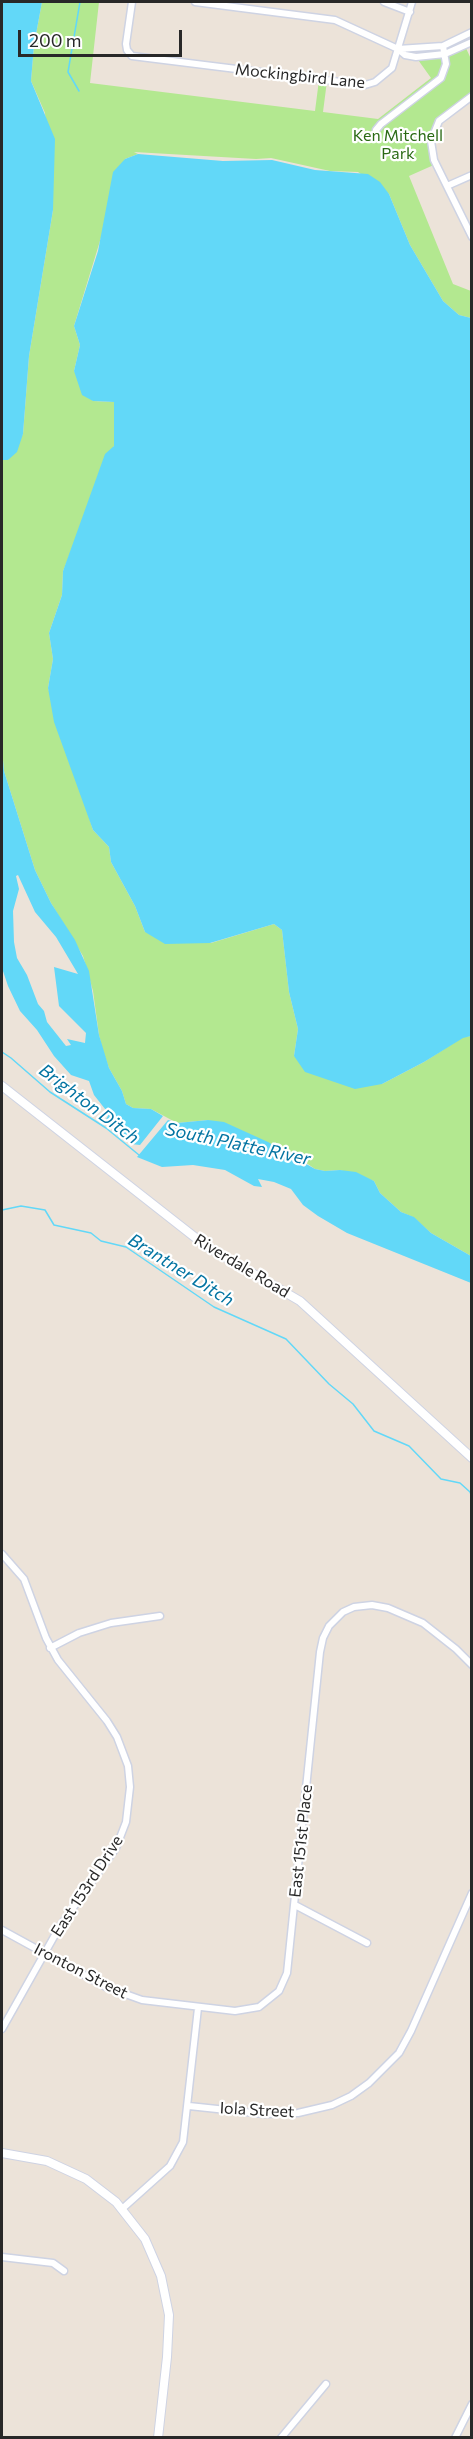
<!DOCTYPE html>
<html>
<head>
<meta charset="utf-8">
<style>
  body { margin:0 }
  #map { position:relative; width:473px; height:2439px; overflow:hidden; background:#ece3d9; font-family:Commissioner,sans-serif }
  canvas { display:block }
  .frame { position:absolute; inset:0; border:3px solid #282828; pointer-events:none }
  .scale { position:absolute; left:18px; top:30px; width:164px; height:27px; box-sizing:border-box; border:3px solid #282828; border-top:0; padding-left:8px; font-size:18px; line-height:21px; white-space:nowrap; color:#282828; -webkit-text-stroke:4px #fff; paint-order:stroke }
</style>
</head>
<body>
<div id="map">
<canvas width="473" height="2439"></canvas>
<div class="frame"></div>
<div class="scale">200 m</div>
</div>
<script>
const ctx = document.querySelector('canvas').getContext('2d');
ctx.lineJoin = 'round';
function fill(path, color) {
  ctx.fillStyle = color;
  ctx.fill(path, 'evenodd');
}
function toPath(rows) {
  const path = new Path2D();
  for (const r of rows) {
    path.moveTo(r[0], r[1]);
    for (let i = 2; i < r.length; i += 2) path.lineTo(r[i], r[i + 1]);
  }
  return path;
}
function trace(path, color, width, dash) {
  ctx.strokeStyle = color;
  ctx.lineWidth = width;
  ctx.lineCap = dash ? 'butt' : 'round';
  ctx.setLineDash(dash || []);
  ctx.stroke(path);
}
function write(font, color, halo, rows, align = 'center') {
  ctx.font = font + ' Commissioner,sans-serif';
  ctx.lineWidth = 4.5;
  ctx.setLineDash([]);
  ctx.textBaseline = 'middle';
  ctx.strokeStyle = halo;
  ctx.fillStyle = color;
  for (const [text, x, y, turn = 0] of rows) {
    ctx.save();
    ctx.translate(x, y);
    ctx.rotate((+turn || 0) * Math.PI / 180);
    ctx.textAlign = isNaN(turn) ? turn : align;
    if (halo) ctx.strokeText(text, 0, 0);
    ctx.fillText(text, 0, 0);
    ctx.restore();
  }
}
fill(toPath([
  [42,2,99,2,90,83,315,111,319,80,327,81,323,112,378,119,431,78,416,57,465,46,471,59,471,96,446,114,432,134,436,164,409,176,453,284,471,291,471,318,459,315,443,301,410,245,389,194,358,172,330,171,271,158,256,159,134,152,138,154,125,159,74,326,80,345,74,371,93,401,114,402,114,446,63,571,62,595,49,633,53,659,48,688,93,830,109,847,111,862,135,906,145,932,211,943,274,924,282,930,289,992,298,1029,294,1056,382,1084,424,1062,463,1037,471,1036,471,1256,431,1233,413,1217,401,1212,380,1193,374,1181,340,1170,325,1171,315,1169,302,1160,208,1120,177,1123,151,1109,133,1108,126,1104,122,1091,109,1068,103,1051,99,1035,93,991,83,956,51,903,35,870,4,771,2,750,2,460,8,460,23,434,29,356,53,210,45,113,31,81,34,45]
]), '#b3e890');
fill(toPath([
  [2,2,42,2,34,45,31,81,55,139,53,210,29,356,23,434,17,452,8,460,2,460],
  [138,154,223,161,272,160,315,170,368,174,380,182,389,194,410,245,443,301,459,315,471,318,471,1036,463,1038,424,1062,382,1084,355,1089,305,1072,294,1056,298,1029,289,992,282,930,274,924,210,943,165,944,145,932,135,906,111,862,109,847,93,830,54,722,48,688,53,659,49,633,62,595,63,571,105,454,114,446,114,402,93,401,82,395,74,371,80,345,74,326,98,251,113,172,125,159],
  [2,750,4,771,35,870,51,903,75,940,89,971,99,1035,109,1068,122,1091,126,1104,133,1108,151,1109,163,1116,140,1145,131,1144,105,1121,109,1114,94,1095,89,1081,71,1075,54,1056,37,1030,20,1011,8,986,2,968],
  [18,875,35,912,56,937,78,974,54,967,59,1006,86,1033,85,1043,67,1039,71,1045,66,1046,47,1022,44,1011,38,1004,27,975,17,958,14,942,13,911,19,889,16,876],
  [168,1120,177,1123,208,1120,224,1122,268,1142,315,1169,325,1171,340,1170,356,1172,374,1181,380,1193,401,1212,414,1217,431,1233,471,1256,471,1283,347,1233,318,1216,303,1205,291,1189,274,1182,258,1179,262,1187,254,1186,225,1170,193,1165,162,1167,137,1157]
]), '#62d8f8');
trace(toPath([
  [79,91,68,72,80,2],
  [2,1052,11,1058,50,1092,106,1128,139,1155],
  [2,1210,21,1206,45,1210,54,1225,91,1233,101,1241,126,1247,214,1307,286,1339,329,1384,353,1404,374,1431,409,1446,441,1479,460,1483,470,1492,472,1497]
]), '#62d8f8', 1.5);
const minor = toPath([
  [132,2,126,44,127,50,132,56,365,85,375,82,392,68,412,2],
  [195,2,335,20,398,49,405,55,416,57,445,54,472,42],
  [384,2,410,12],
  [398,49,443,46,472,32],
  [472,96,439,121,431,141,434,160,472,237],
  [376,130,381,124,441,78,446,64,443,46],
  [447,186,472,175],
  [2,1554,24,1579,46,1638,58,1660,107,1721,117,1737,128,1766,130,1787,126,1822,116,1848,60,1926,2,2029],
  [50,1648,79,1633,111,1623,160,1616],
  [295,1905,367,1943],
  [2,1930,106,1987,142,2000,235,2011,259,2007,279,1991,287,1973,320,1652,323,1638,329,1626,343,1612,354,1607,372,1605,388,1608,423,1623,456,1649,472,1665],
  [189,2106,264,2114,298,2113,332,2105,351,2096,369,2083,399,2053,411,2031,472,1893],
  [122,2209,170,2166,183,2142,198,2008],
  [2,2257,53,2263,64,2271],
  [281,2438,326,2384],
  [455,2438,472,2404]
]);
const tertiary = toPath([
  [2,1086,206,1246,300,1301,472,1458],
  [2,2153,47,2161,86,2179,116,2202,145,2239,161,2276,169,2315,167,2357,158,2438]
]);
trace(minor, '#ced3e3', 9);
trace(tertiary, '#ced3e3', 10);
trace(minor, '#fff', 6);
trace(tertiary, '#fff', 8);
write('16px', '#282828', '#fff', [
  ["Mockingbird Lane",300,76,6],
  ["Riverdale Road",242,1266,31],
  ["East 151st Place",301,1841,-84],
  ["East 153rd Drive",87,1886,-57],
  ["Ironton Street",81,1971,27],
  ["Iola Street",257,2110,3]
]);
write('16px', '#2a6a14', '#fff', [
  ["Ken Mitchell",398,136],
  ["Park",398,154]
]);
write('italic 18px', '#0374a2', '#fff', [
  ["Brighton Ditch",89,1104,37],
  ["South Platte River",238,1144,12],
  ["Brantner Ditch",181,1270,32]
]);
</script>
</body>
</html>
